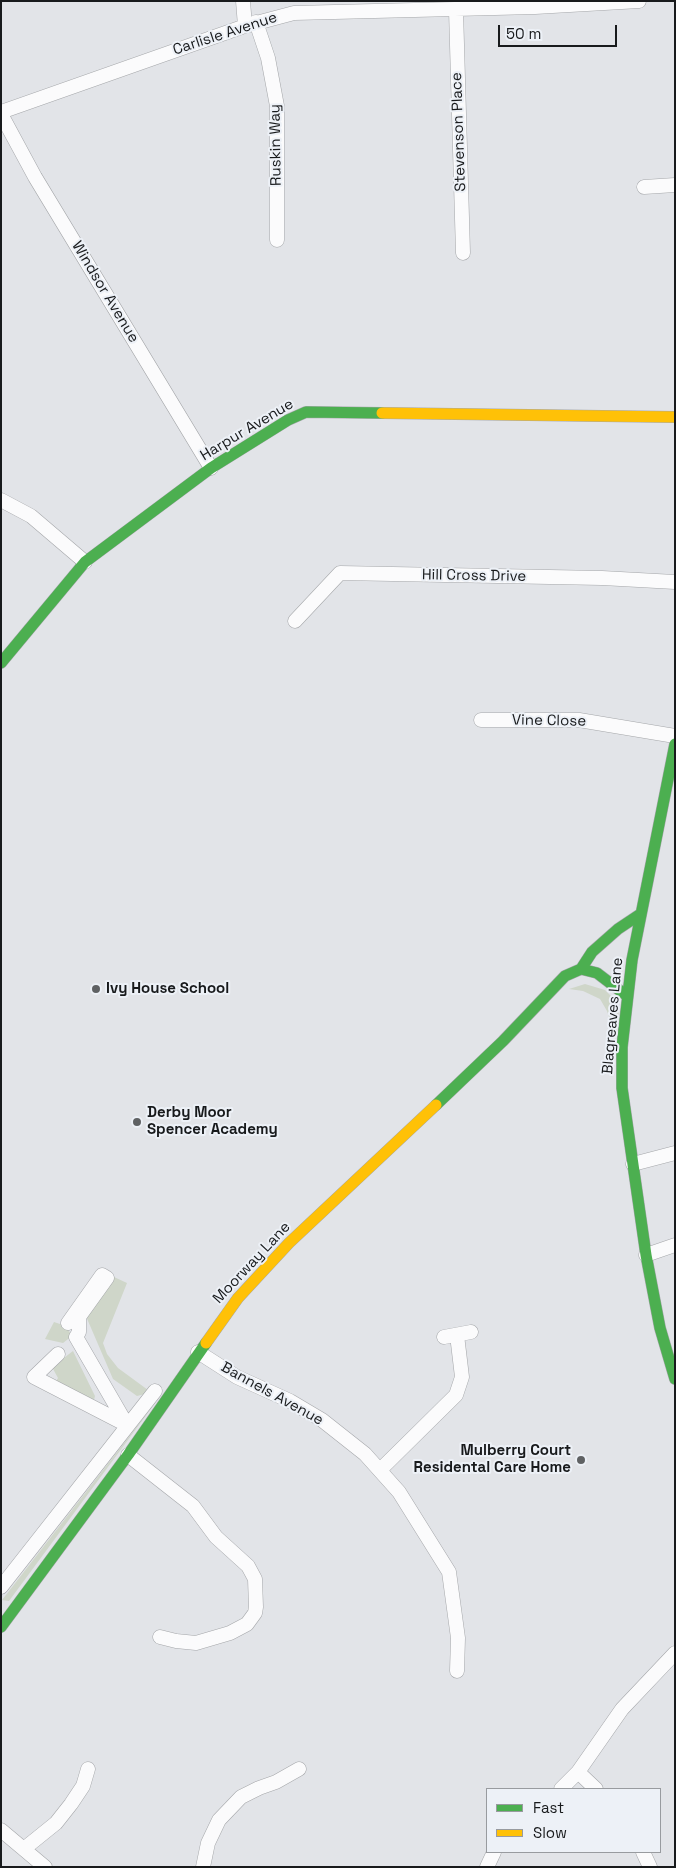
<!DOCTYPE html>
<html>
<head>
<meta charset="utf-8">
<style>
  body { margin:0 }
  #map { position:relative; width:676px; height:1868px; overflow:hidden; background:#e2e4e8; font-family:"Space Grotesk",sans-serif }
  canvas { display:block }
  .frame { position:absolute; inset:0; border:2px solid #181a1c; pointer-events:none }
  .legend { position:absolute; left:486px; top:1788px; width:175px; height:65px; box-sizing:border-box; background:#edf1f7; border:1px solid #989b9f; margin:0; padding:6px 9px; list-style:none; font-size:15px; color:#181a1c }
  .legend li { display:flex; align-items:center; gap:10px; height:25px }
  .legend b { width:25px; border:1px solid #989b9f }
  .scale { position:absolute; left:498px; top:25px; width:119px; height:22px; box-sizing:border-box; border:2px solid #181a1c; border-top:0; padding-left:6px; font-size:15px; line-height:18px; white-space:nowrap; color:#181a1c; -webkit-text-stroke:4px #edf1f7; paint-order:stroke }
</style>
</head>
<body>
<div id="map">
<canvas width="676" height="1868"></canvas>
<div class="frame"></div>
<ul class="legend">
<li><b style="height:6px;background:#4caf50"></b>Fast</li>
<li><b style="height:6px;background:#ffc107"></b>Slow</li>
</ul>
<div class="scale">50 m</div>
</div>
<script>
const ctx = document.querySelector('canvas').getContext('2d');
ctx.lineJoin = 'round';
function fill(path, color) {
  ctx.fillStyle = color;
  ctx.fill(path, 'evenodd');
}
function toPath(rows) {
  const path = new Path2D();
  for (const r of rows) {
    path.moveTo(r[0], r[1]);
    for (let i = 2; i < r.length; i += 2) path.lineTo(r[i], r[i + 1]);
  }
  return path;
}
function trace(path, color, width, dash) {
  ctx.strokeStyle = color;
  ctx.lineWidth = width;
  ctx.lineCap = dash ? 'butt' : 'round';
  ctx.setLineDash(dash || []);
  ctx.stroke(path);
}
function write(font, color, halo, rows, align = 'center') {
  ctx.font = font + ' "Space Grotesk",sans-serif';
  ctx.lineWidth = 4;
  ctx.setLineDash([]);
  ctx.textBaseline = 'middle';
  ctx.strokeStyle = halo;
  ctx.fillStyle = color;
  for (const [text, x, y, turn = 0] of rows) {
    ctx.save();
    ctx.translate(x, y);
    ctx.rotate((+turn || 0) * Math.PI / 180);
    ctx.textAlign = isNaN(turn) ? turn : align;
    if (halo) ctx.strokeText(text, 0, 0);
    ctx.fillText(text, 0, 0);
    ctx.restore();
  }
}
fill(toPath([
  [585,984,605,990,617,1002,619,1016,616,1036,607,1011,600,999,583,991,569,989],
  [114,1277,127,1283,103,1343,107,1354,118,1368,148,1390,145,1394,137,1396,113,1379,85,1314],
  [54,1322,66,1326,72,1336,63,1343,45,1339],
  [73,1351,95,1396,94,1400,55,1383,58,1378,52,1367],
  [156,1402,9,1601,2,1600]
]), '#cfd6c9');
const street = toPath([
  [243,1,245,26],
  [456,10,463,253],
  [256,22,268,58,277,106,277,240],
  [1,112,245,26,294,13,535,7,639,1],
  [1,114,35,177,211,468],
  [644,187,675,185],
  [1,500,31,516,85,562],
  [295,621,340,573,602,578,675,582],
  [481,720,579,720,675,736],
  [633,1164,675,1153],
  [646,1255,675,1245],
  [68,1323,102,1275,107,1278,79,1317,79,1332,76,1337,127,1425],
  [444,1337,471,1332],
  [198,1352,237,1377,290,1401,322,1420,365,1454,399,1492,449,1572,458,1638,457,1671],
  [58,1354,34,1377,127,1425],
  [128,1455,193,1506,216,1537,248,1566,255,1579,256,1607,255,1613,247,1624,230,1633,196,1643,176,1641,160,1637],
  [380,1470,456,1395,462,1377,457,1335],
  [1,1587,155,1391],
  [578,1772,596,1789],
  [561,1789,578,1772,622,1709,675,1653],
  [1,1830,45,1867],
  [25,1848,56,1823,71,1804,83,1786,88,1769],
  [643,1852,650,1867],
  [203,1867,208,1843,219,1820,241,1797,259,1788,276,1782,299,1769],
  [487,1867,494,1852]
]);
const fast = toPath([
  [1,663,85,562,211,468,288,420,306,412,382,413],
  [675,744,632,960,622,1047,622,1088,646,1255,660,1328,675,1379],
  [581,969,597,973,627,996],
  [436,1105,503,1041,565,976,581,969,592,952,618,929,639,915],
  [1,1627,128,1455,206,1343]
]);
const slow = toPath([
  [382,413,675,417],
  [206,1343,238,1298,289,1243,436,1105]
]);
trace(street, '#a4a6a9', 15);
trace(fast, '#a4a6a9', 12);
trace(slow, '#a4a6a9', 12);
trace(street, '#fbfbfc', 14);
trace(fast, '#4caf50', 11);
trace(slow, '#ffc107', 11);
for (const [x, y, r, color] of [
  [96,989,5,"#5f6163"],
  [137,1122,5,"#5f6163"],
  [581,1460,5,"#5f6163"]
]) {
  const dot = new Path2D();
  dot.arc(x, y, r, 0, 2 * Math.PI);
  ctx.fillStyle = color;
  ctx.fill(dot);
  trace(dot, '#edf1f7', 2);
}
write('15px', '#181a1c', '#edf1f7', [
  ["Carlisle Avenue",225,34,-18],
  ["Stevenson Place",459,132,-92],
  ["Ruskin Way",276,145,-91],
  ["Windsor Avenue",105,292,59],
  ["Harpur Avenue",247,430,-31],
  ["Hill Cross Drive",474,576,1],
  ["Vine Close",549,721,1],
  ["Blagreaves Lane",613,1016,-85],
  ["Moorway Lane",252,1263,-47],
  ["Bannels Avenue",272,1394,29]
]);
write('bold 15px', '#181a1c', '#edf1f7', [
  ["Ivy House School",106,989],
  ["Derby Moor",147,1113],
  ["Spencer Academy",147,1130],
  ["Mulberry Court",571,1451,"right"],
  ["Residental Care Home",571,1468,"right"]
], 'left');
</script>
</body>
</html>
